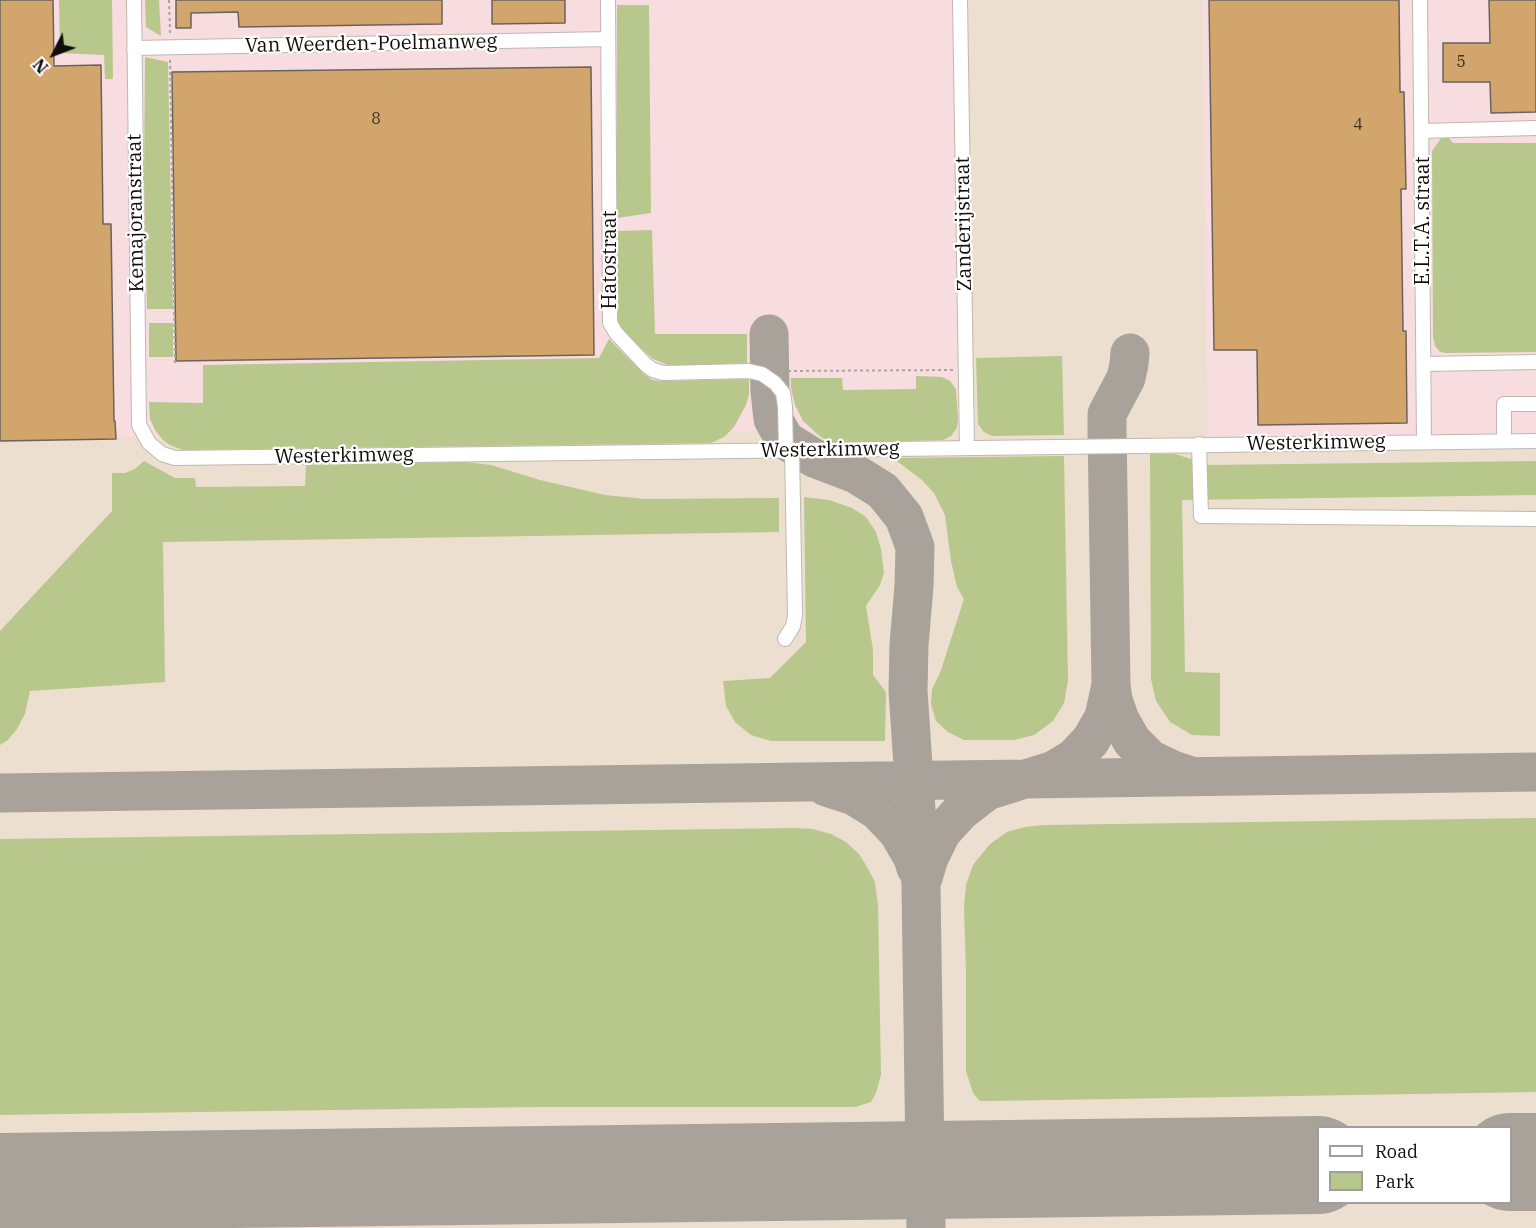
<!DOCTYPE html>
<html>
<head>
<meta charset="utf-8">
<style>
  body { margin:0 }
  #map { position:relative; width:1536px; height:1228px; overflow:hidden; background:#f5ece2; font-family:"IBM Plex Serif",serif }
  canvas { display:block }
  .legend { position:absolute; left:1317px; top:1126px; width:195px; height:78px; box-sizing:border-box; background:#fff; border:2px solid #9f9e9d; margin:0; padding:8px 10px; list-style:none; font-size:18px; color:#100d0a }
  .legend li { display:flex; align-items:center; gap:12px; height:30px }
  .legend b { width:30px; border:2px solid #9f9e9d }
  .north { position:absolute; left:24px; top:24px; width:60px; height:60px; -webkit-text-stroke:4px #fff; paint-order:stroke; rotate:228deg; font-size:16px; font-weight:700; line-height:24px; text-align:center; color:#100d0a }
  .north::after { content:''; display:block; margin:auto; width:21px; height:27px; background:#100d0a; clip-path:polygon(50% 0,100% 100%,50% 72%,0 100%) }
</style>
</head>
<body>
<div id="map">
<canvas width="1536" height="1228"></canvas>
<ul class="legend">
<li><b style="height:8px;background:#fff"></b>Road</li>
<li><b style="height:16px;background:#b8c78b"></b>Park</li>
</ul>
<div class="north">N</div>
</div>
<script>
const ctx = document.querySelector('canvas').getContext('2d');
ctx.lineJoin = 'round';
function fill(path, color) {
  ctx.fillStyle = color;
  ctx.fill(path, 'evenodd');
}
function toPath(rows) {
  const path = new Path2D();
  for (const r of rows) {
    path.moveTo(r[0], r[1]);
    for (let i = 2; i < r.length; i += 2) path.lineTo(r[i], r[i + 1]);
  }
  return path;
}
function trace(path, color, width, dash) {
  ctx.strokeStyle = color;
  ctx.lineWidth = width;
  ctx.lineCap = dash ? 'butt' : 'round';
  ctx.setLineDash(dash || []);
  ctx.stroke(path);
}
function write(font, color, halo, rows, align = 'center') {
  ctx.font = font + ' "IBM Plex Serif",serif';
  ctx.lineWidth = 4.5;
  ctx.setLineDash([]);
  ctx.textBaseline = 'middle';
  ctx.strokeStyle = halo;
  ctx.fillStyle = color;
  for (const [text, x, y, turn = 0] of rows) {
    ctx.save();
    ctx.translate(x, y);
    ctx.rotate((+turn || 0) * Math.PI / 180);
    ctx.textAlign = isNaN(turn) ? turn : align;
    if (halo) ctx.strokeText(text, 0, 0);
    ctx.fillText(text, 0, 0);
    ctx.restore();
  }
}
fill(toPath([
  [0,0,1536,0,1536,1228,0,1228],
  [1318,1128,1510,1128,1510,1202,1318,1202]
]), '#ecdfcf');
fill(toPath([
  [0,0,965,0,965,429,0,439],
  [1202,0,1536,0,1536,448,1208,452]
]), '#f7dce0');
fill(toPath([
  [59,0,112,0,113,79,105,79,104,55,60,53],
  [145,0,159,0,161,36,146,27],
  [617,5,649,5,651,213,617,218],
  [145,57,168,62,173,309,147,309,144,179],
  [1442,137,1448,137,1453,143,1536,143,1536,352,1446,353,1440,352,1435,346,1433,337,1432,151],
  [652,230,655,334,747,334,747,363,670,366,653,359,624,333,618,326,618,231],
  [149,323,173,323,173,357,149,357],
  [609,339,644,374,653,380,662,381,749,379,749,394,746,405,734,427,724,437,711,443,183,450,170,445,163,440,155,430,150,419,149,402,203,403,203,365,599,358],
  [1062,356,1064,435,992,436,984,432,978,424,976,358],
  [916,376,942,377,950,381,956,389,958,419,957,428,951,436,943,440,833,443,821,437,803,421,795,405,791,388,791,378,842,378,843,390,916,389],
  [1150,454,1175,454,1210,465,1536,461,1536,495,1182,500,1185,672,1220,673,1220,736,1192,735,1170,722,1156,701,1151,679],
  [1064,456,1068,681,1064,703,1053,721,1034,735,1014,740,964,740,948,732,936,721,931,704,932,689,940,673,964,599,957,587,951,561,945,515,934,493,922,480,893,458],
  [144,461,175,478,195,478,196,487,305,486,306,465,465,462,491,465,540,480,605,495,645,499,779,498,779,532,163,542,165,682,30,691,25,714,17,729,8,740,0,745,0,631,112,511,112,473,125,473,135,469],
  [804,497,829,500,852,508,866,517,876,532,881,549,884,573,880,585,866,606,873,650,873,675,886,692,885,741,771,741,751,735,735,722,726,706,723,681,770,678,806,642],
  [1536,818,1536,1092,990,1101,980,1101,973,1093,966,1071,966,972,964,907,966,885,973,865,990,844,1007,832,1025,827,1044,825],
  [794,828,813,829,831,834,846,842,859,854,867,867,875,882,878,905,881,1075,876,1093,871,1102,855,1107,535,1107,0,1115,0,839]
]), '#b8c78b');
trace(toPath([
  [769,334,770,391,773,419,785,440,814,458,856,474,883,491,904,517,915,547,914,586,909,645,908,691,921,884,926,1228],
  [1130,353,1129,364,1126,378,1107,414,1107,428,1111,685,1113,700,1120,720,1132,741,1150,759,1173,770,1188,775],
  [826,787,854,796,878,811,898,832,913,858,916,868],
  [0,793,1536,772],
  [923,878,929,858,941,833,961,811,987,791,1054,770,1074,758,1091,740,1104,717,1111,685],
  [847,1171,897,1167,916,1152,925,1128],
  [926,1212,930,1197,937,1186,947,1177,956,1173,975,1169]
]), '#a8a29a', 39);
trace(toPath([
  [1510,1162,1536,1162],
  [0,1182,1318,1165]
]), '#a8a29a', 98);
const building = toPath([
  [0,0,53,0,54,66,101,65,103,224,111,224,114,421,115,421,116,439,0,441,0,0],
  [176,0,442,0,442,24,239,27,238,12,191,13,191,28,176,28,176,0],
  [492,0,565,0,565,23,492,24,492,0],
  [1209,0,1399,0,1400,92,1404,92,1406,189,1401,189,1403,331,1406,331,1407,423,1258,425,1257,350,1214,350,1209,0],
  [1489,0,1536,0,1536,112,1491,113,1490,82,1443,82,1443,43,1490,43,1489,0],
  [591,67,594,355,176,361,172,72,591,67]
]);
fill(building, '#d2a56c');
trace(building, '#6b635b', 1.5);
const minor = toPath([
  [134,0,139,425,149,443,162,454,175,458,1536,441],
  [608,0,610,323,616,333,646,365,653,370,663,373,749,371,762,374,775,383,783,393,785,407,786,450],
  [960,0,967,448],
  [1420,0,1424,442],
  [134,48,608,39],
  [1422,131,1536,128],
  [1424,364,1536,362],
  [1504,441,1504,404,1536,404],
  [1199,444,1201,516,1536,519],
  [785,639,793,626,795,615,792,450]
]);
trace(minor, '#c0b8ae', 16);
trace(toPath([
  [169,0,170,33],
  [170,60,175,363],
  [782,371,953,370]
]), '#aba49c', 2, [3, 3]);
trace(minor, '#fff', 14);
write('16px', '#403322', null, [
  ["5",1461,62],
  ["8",376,119],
  ["4",1358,125]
]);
write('20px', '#100d0a', '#fff', [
  ["Van Weerden-Poelmanweg",371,44,-1],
  ["Kemajoranstraat",136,213,-91],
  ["E.L.T.A. straat",1423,221,-90],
  ["Zanderijstraat",964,224,-91],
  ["Hatostraat",610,260,-90],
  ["Westerkimweg",1316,443,-1],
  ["Westerkimweg",830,450,-1],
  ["Westerkimweg",344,456,-1]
]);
</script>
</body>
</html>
